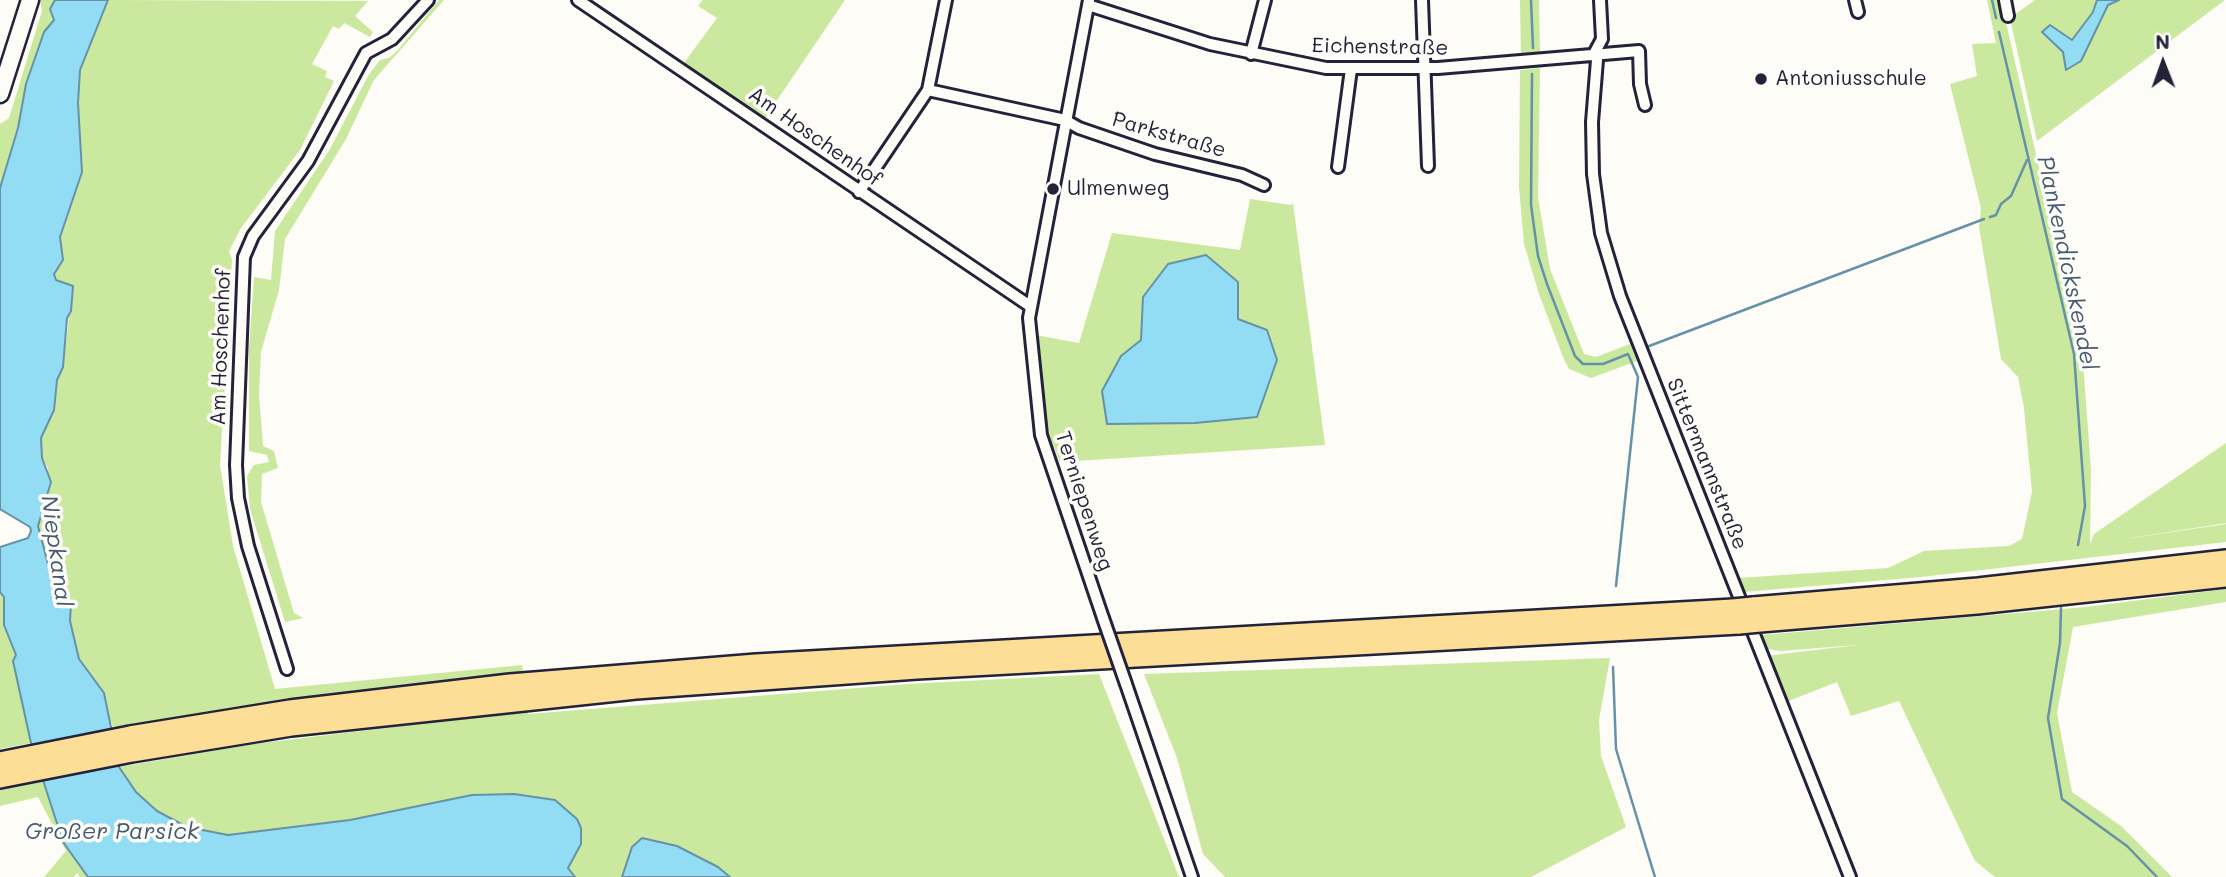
<!DOCTYPE html>
<html>
<head>
<meta charset="utf-8">
<style>
  body { margin:0 }
  #map { position:relative; width:2226px; height:877px; overflow:hidden; background:#fdfcf7; font-family:Mali,sans-serif }
  canvas { display:block }
  .north { position:absolute; left:2128px; top:28px; width:70px; height:70px; -webkit-text-stroke:5px #fdfcf7; paint-order:stroke; rotate:359deg; font-size:19px; font-weight:700; line-height:28px; text-align:center; color:#22223b }
  .north::after { content:''; display:block; margin:auto; width:24px; height:32px; background:#22223b; clip-path:polygon(50% 0,100% 100%,50% 72%,0 100%) }
</style>
</head>
<body>
<div id="map">
<canvas width="2226" height="877"></canvas>
<div class="north">N</div>
</div>
<script>
const ctx = document.querySelector('canvas').getContext('2d');
ctx.lineJoin = 'round';
function fill(path, color) {
  ctx.fillStyle = color;
  ctx.fill(path, 'evenodd');
}
function toPath(rows) {
  const path = new Path2D();
  for (const r of rows) {
    path.moveTo(r[0], r[1]);
    for (let i = 2; i < r.length; i += 2) path.lineTo(r[i], r[i + 1]);
  }
  return path;
}
function trace(path, color, width, dash) {
  ctx.strokeStyle = color;
  ctx.lineWidth = width;
  ctx.lineCap = dash ? 'butt' : 'round';
  ctx.setLineDash(dash || []);
  ctx.stroke(path);
}
function write(font, color, halo, rows, align = 'center') {
  ctx.font = font + ' Mali,sans-serif';
  ctx.lineWidth = 7;
  ctx.setLineDash([]);
  ctx.textBaseline = 'middle';
  ctx.strokeStyle = halo;
  ctx.fillStyle = color;
  for (const [text, x, y, turn = 0] of rows) {
    ctx.save();
    ctx.translate(x, y);
    ctx.rotate((+turn || 0) * Math.PI / 180);
    ctx.textAlign = isNaN(turn) ? turn : align;
    if (halo) ctx.strokeText(text, 0, 0);
    ctx.fillText(text, 0, 0);
    ctx.restore();
  }
}
fill(toPath([
  [40,0,55,0,50,9,54,20,44,32,26,84,18,128,0,188,0,124,9,118,42,11],
  [108,0,368,1,355,16,373,32,370,37,344,23,339,29,333,26,312,64,327,71,325,77,334,81,300,150,241,228,229,251,232,259,220,465,233,546,275,689,522,665,523,672,378,688,113,727,90,676,79,659,70,621,71,603,53,583,38,526,49,494,48,468,42,458,41,438,54,410,57,380,63,367,68,326,70,285,56,280,54,274,63,261,60,237,65,225,80,70],
  [439,0,444,0,374,80,346,139,285,239,279,290,261,352,259,395,263,446,274,451,278,468,262,474,261,502,294,613,303,618,285,622,250,509,247,476,254,465,269,462,267,455,249,451,249,349,254,277,271,280,275,231,330,149,368,76,380,60,389,58,397,51],
  [703,0,845,0,765,118,684,63,717,18,698,6],
  [1520,0,1539,0,1540,55,1521,56],
  [1987,0,2001,0,2083,362,2091,470,2090,544,2094,534,2226,443,2226,523,2112,541,2226,524,2226,542,1921,577,1744,592,1738,578,1888,568,1924,551,2009,546,2022,539,2032,492,2024,408,2018,377,2001,359,1979,227,1981,208,1950,84,1977,76,1972,44,1996,43],
  [2035,0,2097,0,2093,12,2072,40,2042,32,2063,52,2066,69,2081,60,2108,5,2119,0,2225,0,2037,141,2010,18],
  [1540,68,1538,197,1550,269,1584,354,1596,357,1630,344,1637,361,1591,378,1569,369,1563,357,1539,294,1524,244,1519,187,1520,70],
  [1250,199,1291,205,1293,203,1325,445,1060,462,1049,435,1036,335,1079,343,1112,233,1240,250],
  [1168,264,1238,319,1267,330,1277,360,1257,417,1195,423,1107,424,1121,356,1141,340,1143,297],
  [2226,589,2226,602,2073,627,2057,713,2072,792,2121,826,2172,877,1995,877,1975,861,1899,701,1851,716,1837,682,1786,702,1766,656,1857,645,1780,651,1768,649,1762,635,2086,607],
  [0,592,4,597,4,625,16,655,13,661,31,743,0,749],
  [1610,658,1599,720,1601,756,1626,827,1531,877,1225,877,1203,854,1177,758,1144,674],
  [1099,674,1179,877,730,877,718,867,677,846,632,847,622,877,575,877,568,868,581,844,472,795,350,820,228,835,187,827,157,811,136,792,119,767,253,744,527,711,528,714,908,684],
  [43,781,63,842,88,877,80,877,77,873,74,877,44,877,66,851,38,797,0,806,0,790]
]), '#cbe89f');
const water = toPath([
  [55,0,108,0,80,70,78,103,82,172,60,237,63,260,54,274,56,280,73,286,71,311,67,318,63,367,57,380,54,410,41,438,42,458,51,482,38,526,53,583,71,603,70,621,79,659,104,693,119,767,136,792,157,811,187,827,228,835,350,820,472,795,514,794,555,800,577,819,581,828,581,844,568,868,575,877,88,877,63,842,31,743,13,661,16,655,4,625,4,597,0,592,0,547,28,538,31,531,30,527,0,509,0,188,18,128,26,84,44,32,54,20,50,9,55,0],
  [2097,0,2119,0,2108,5,2081,61,2066,70,2063,52,2042,32,2050,25,2072,40,2093,12,2097,0],
  [1206,255,1238,282,1238,319,1267,330,1277,360,1257,417,1195,423,1107,424,1102,391,1121,356,1141,340,1143,297,1168,264,1206,255],
  [642,838,677,846,718,867,730,877,622,877,632,847,642,838]
]);
fill(water, '#92ddf3');
trace(water, '#6592a9', 2);
trace(toPath([
  [1531,0,1533,48],
  [1992,0,1996,18],
  [1999,32,2074,354,2085,506,2078,545],
  [1532,74,1531,205,1538,256,1547,284,1575,356,1583,364,1603,364,1628,354,1638,377,1616,586],
  [1990,217,1996,215,2001,204,2011,196,2027,160],
  [1644,348,1984,219],
  [2061,608,2060,643,2048,718,2062,799,2127,846,2157,877],
  [1613,667,1616,749,1655,877]
]), '#6592a9', 2.5);
const minor = toPath([
  [578,0,1030,306],
  [1089,0,1029,318,1041,435,1103,618],
  [1422,0,1428,166],
  [1600,0,1602,39,1595,52,1597,60,1592,122,1593,174,1601,233,1620,296,1850,877],
  [1855,0,1858,12],
  [2005,0,2008,16],
  [1088,5,1210,44,1326,68,1438,68,1639,51,1640,84,1645,105],
  [1251,54,1265,0],
  [928,90,1065,120,1079,128,1155,154,1242,175,1264,185],
  [1338,167,1351,69],
  [859,192,928,90,946,0],
  [287,669,248,546,238,498,236,465,244,257,253,236,308,161,366,53,392,39,428,0],
  [1126,684,1192,877]
]);
const secondary = toPath([
  [0,94,30,0]
]);
const motorway = toPath([
  [1753,607,1978,588,2226,560],
  [1760,622,1977,604,2226,577],
  [0,762,130,736,290,710,510,684,756,664,1733,609],
  [0,778,132,752,291,726,636,689,917,669,1739,624]
]);
trace(minor, '#22223b', 16);
trace(secondary, '#22223b', 21);
trace(motorway, '#22223b', 24);
trace(minor, '#fdfcf7', 10);
trace(secondary, '#fdfcf7', 16);
trace(motorway, '#fdde96', 19);
const minorBridge = toPath([
  [1103,618,1126,684]
]);
const motorwayBridge = toPath([
  [1733,609,1753,607],
  [1739,624,1760,622]
]);
trace(minorBridge, '#22223b', 16, []);
trace(motorwayBridge, '#22223b', 24, []);
trace(minorBridge, '#fdfcf7', 10);
trace(motorwayBridge, '#fdde96', 19);
for (const [x, y, r, color] of [
  [1761,79,7,"#22223b"],
  [1053,189,7,"#22223b"]
]) {
  const dot = new Path2D();
  dot.arc(x, y, r, 0, 2 * Math.PI);
  ctx.fillStyle = color;
  ctx.fill(dot);
  trace(dot, '#fdfcf7', 2.5);
}
write('21px', '#22223b', '#fdfcf7', [
  ["Eichenstraße",1380,47,1],
  ["Parkstraße",1169,135,16],
  ["Am Hoschenhof",815,137,35],
  ["Am Hoschenhof",221,347,-88],
  ["Sittermannstraße",1707,464,68],
  ["Terniepenweg",1084,501,72]
]);
write('21px', '#22223b', '#fdfcf7', [
  ["Antoniusschule",1775,79],
  ["Ulmenweg",1067,189]
], 'left');
write('italic 23px', '#445a72', '#fdfcf7', [
  ["Plankendickskendel",2067,263,78],
  ["Niepkanal",56,551,82],
  ["Großer Parsick",112,832]
]);
</script>
</body>
</html>
